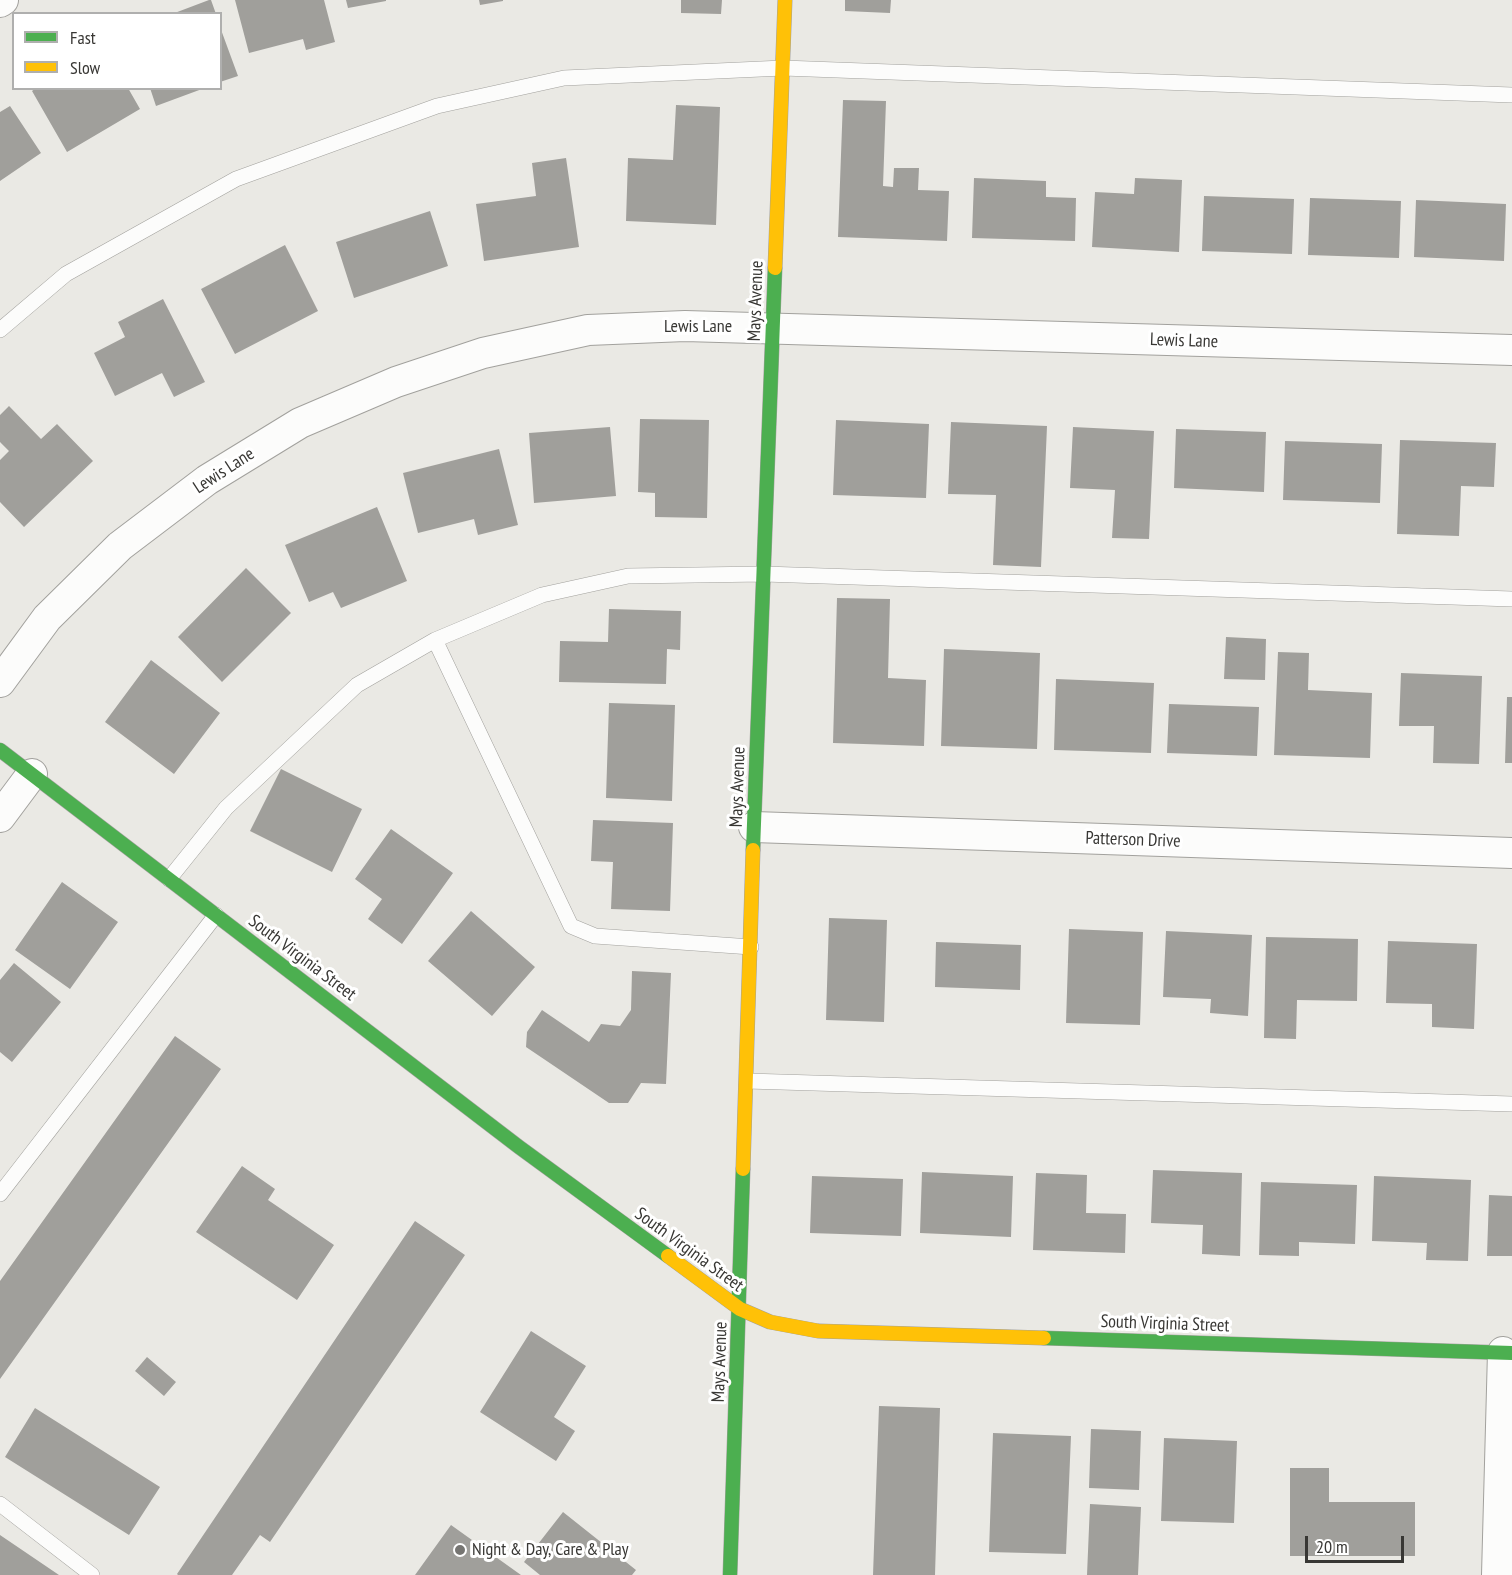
<!DOCTYPE html>
<html>
<head>
<meta charset="utf-8">
<style>
  body { margin:0 }
  #map { position:relative; width:1512px; height:1575px; overflow:hidden; background:#eae9e4; font-family:"PT Sans Narrow",sans-serif }
  canvas { display:block }
  .legend { position:absolute; left:12px; top:12px; width:210px; height:78px; box-sizing:border-box; background:#fff; border:2px solid #afafae; margin:0; padding:8px 10px; list-style:none; font-size:18px; color:#383734 }
  .legend li { display:flex; align-items:center; gap:12px; height:30px }
  .legend b { width:30px; border:2px solid #afafae }
  .scale { position:absolute; left:1305px; top:1536px; width:99px; height:27px; box-sizing:border-box; border:3px solid #383734; border-top:0; padding-left:8px; font-size:18px; line-height:21px; white-space:nowrap; color:#383734; -webkit-text-stroke:4px #fff; paint-order:stroke }
</style>
</head>
<body>
<div id="map">
<canvas width="1512" height="1575"></canvas>
<ul class="legend">
<li><b style="height:8px;background:#4caf50"></b>Fast</li>
<li><b style="height:8px;background:#ffc107"></b>Slow</li>
</ul>
<div class="scale">20 m</div>
</div>
<script>
const ctx = document.querySelector('canvas').getContext('2d');
ctx.lineJoin = 'round';
function fill(path, color) {
  ctx.fillStyle = color;
  ctx.fill(path, 'evenodd');
}
function toPath(rows) {
  const path = new Path2D();
  for (const r of rows) {
    path.moveTo(r[0], r[1]);
    for (let i = 2; i < r.length; i += 2) path.lineTo(r[i], r[i + 1]);
  }
  return path;
}
function trace(path, color, width, dash) {
  ctx.strokeStyle = color;
  ctx.lineWidth = width;
  ctx.lineCap = dash ? 'butt' : 'round';
  ctx.setLineDash(dash || []);
  ctx.stroke(path);
}
function write(font, color, halo, rows, align = 'center') {
  ctx.font = font + ' "PT Sans Narrow",sans-serif';
  ctx.lineWidth = 6;
  ctx.setLineDash([]);
  ctx.textBaseline = 'middle';
  ctx.strokeStyle = halo;
  ctx.fillStyle = color;
  for (const [text, x, y, turn = 0] of rows) {
    ctx.save();
    ctx.translate(x, y);
    ctx.rotate((+turn || 0) * Math.PI / 180);
    ctx.textAlign = isNaN(turn) ? turn : align;
    if (halo) ctx.strokeText(text, 0, 0);
    ctx.fillText(text, 0, 0);
    ctx.restore();
  }
}
fill(toPath([
  [209,0,211,0,216,14,172,14],
  [235,0,324,0,335,42,306,50,303,39,249,53],
  [346,0,386,0,386,1,348,8],
  [479,0,503,0,503,1,480,5],
  [681,0,722,0,721,14,681,13],
  [845,0,891,0,890,13,845,11],
  [220,27,238,76,220,82],
  [36,88,128,88,140,109,67,152,32,91],
  [150,88,202,88,202,89,156,106],
  [843,100,886,101,883,186,893,187,894,168,919,168,918,190,949,191,947,241,838,237],
  [676,105,720,107,716,225,626,221,628,158,673,160],
  [10,106,41,153,0,181,0,112],
  [566,158,579,247,484,261,476,204,536,196,532,163],
  [974,178,1046,181,1046,197,1076,198,1075,241,972,238],
  [1135,178,1182,180,1179,252,1092,247,1095,192,1134,194],
  [1204,196,1294,199,1292,254,1202,251],
  [1310,198,1401,201,1399,258,1308,255],
  [1416,200,1506,204,1504,261,1414,257],
  [430,211,448,266,354,298,336,242],
  [285,245,318,311,235,354,201,289],
  [163,299,205,382,174,397,162,373,115,396,94,353,125,337,118,322],
  [9,406,41,439,57,424,93,461,24,527,0,502,0,460,9,451,0,442,0,415],
  [640,419,709,420,707,518,655,517,655,493,638,492],
  [836,420,929,424,926,498,833,495],
  [951,422,1047,426,1041,567,993,565,996,495,948,494],
  [610,427,616,496,534,503,529,433],
  [1073,427,1154,431,1149,539,1112,538,1115,490,1070,488],
  [1176,429,1266,432,1264,492,1174,488],
  [1400,440,1496,443,1494,487,1461,486,1459,536,1397,534],
  [1285,441,1382,444,1380,503,1283,500],
  [499,449,518,525,478,535,474,519,418,533,403,473],
  [377,507,407,581,341,608,333,592,309,602,285,545],
  [246,568,291,613,222,682,178,637],
  [837,598,890,599,888,678,926,680,924,746,833,743],
  [609,609,681,611,680,650,667,649,666,684,559,682,560,641,608,642],
  [1226,637,1266,639,1265,680,1224,679],
  [944,649,1040,653,1037,749,941,746],
  [1278,652,1309,653,1308,690,1372,693,1370,758,1274,755],
  [151,660,220,713,174,774,105,722],
  [1401,673,1482,676,1479,764,1433,763,1434,726,1399,726],
  [1056,679,1154,683,1151,753,1054,750],
  [1507,697,1512,697,1512,763,1505,763],
  [609,703,675,705,672,801,606,798],
  [1169,704,1259,707,1257,756,1167,753],
  [281,769,362,809,332,872,250,831],
  [593,820,673,823,670,911,611,909,613,862,591,861],
  [391,829,453,873,402,944,368,919,382,899,355,879],
  [62,882,118,922,70,989,15,950],
  [471,911,535,967,492,1016,428,961],
  [829,918,887,920,884,1022,826,1020],
  [1069,929,1143,932,1140,1025,1066,1023],
  [1166,931,1252,935,1248,1016,1210,1013,1211,999,1163,997],
  [1266,937,1358,939,1357,1001,1297,1000,1296,1039,1264,1038],
  [1388,941,1477,944,1474,1029,1432,1027,1432,1004,1386,1003],
  [936,942,1021,945,1020,990,935,987],
  [14,963,61,1002,12,1062,0,1052,0,980],
  [632,971,671,973,666,1084,641,1083,628,1103,609,1103,526,1047,527,1032,542,1010,589,1042,601,1024,620,1026,631,1010],
  [175,1036,221,1069,0,1379,0,1281],
  [242,1166,275,1189,268,1200,334,1245,297,1300,196,1232],
  [1153,1170,1242,1173,1240,1256,1202,1254,1203,1225,1151,1223],
  [922,1172,1013,1176,1011,1237,920,1233],
  [1036,1173,1087,1175,1086,1213,1126,1214,1125,1253,1033,1250],
  [812,1176,903,1179,901,1236,810,1233],
  [1374,1176,1471,1180,1468,1261,1426,1260,1427,1243,1372,1241],
  [1261,1182,1357,1185,1355,1244,1299,1242,1299,1256,1259,1255],
  [1489,1195,1512,1196,1512,1256,1487,1256],
  [415,1221,465,1255,270,1542,260,1535,232,1575,178,1575,177,1574],
  [531,1331,586,1366,554,1417,575,1431,556,1461,480,1412],
  [147,1357,176,1382,164,1396,135,1371],
  [879,1406,940,1408,935,1575,873,1575],
  [35,1408,160,1487,129,1535,5,1457],
  [1091,1429,1141,1431,1139,1490,1089,1488],
  [993,1433,1071,1436,1066,1554,989,1552],
  [1164,1438,1237,1441,1234,1523,1161,1521],
  [1290,1468,1329,1468,1329,1502,1415,1502,1415,1556,1290,1556],
  [1090,1504,1141,1507,1138,1575,1087,1575],
  [563,1512,636,1570,632,1575,540,1575,524,1562],
  [451,1525,521,1575,415,1575],
  [0,1535,59,1575,0,1575]
]), '#a09f9b');
const lane = toPath([
  [0,330,66,274,236,179,437,106,564,78,783,68,1512,95],
  [435,640,571,926,595,936,751,947],
  [169,879,226,808,357,685,435,640,542,595,628,576,764,574,1512,599],
  [747,1081,1512,1104],
  [0,1194,216,915],
  [0,1504,92,1575]
]);
const street = toPath([
  [0,2,3,0],
  [0,682,47,618,120,546,207,480,300,423,396,382,483,353,588,330,685,326,1512,350],
  [0,817,32,774],
  [754,827,1512,853],
  [1497,1575,1503,1352]
]);
const fast = toPath([
  [0,750,519,1147,668,1256],
  [753,850,775,268],
  [1044,1338,1512,1353],
  [730,1575,743,1169]
]);
const slow = toPath([
  [775,268,785,0],
  [743,1169,753,850],
  [668,1256,740,1309,770,1322,818,1331,1044,1338]
]);
trace(lane, '#a2a19d', 16);
trace(street, '#a2a19d', 32);
trace(fast, '#a2a19d', 15);
trace(slow, '#a2a19d', 15);
trace(lane, '#fcfcfb', 15);
trace(street, '#fcfcfb', 30);
trace(fast, '#4caf50', 14);
trace(slow, '#ffc107', 14);
for (const [x, y, r, color] of [
  [460,1550,6,"#767572"]
]) {
  const dot = new Path2D();
  dot.arc(x, y, r, 0, 2 * Math.PI);
  ctx.fillStyle = color;
  ctx.fill(dot);
  trace(dot, '#fff', 2);
}
write('18px', '#383734', '#fff', [
  ["Mays Avenue",756,301,-88],
  ["Lewis Lane",698,327],
  ["Lewis Lane",1184,341,2],
  ["Lewis Lane",224,471,-33],
  ["Mays Avenue",738,787,-88],
  ["Patterson Drive",1133,840,2],
  ["South Virginia Street",302,958,37],
  ["South Virginia Street",689,1250,36],
  ["South Virginia Street",1165,1324,2],
  ["Mays Avenue",720,1362,-88]
]);
write('18px', '#383734', '#fff', [
  ["Night & Day, Care & Play",472,1550]
], 'left');
</script>
</body>
</html>
